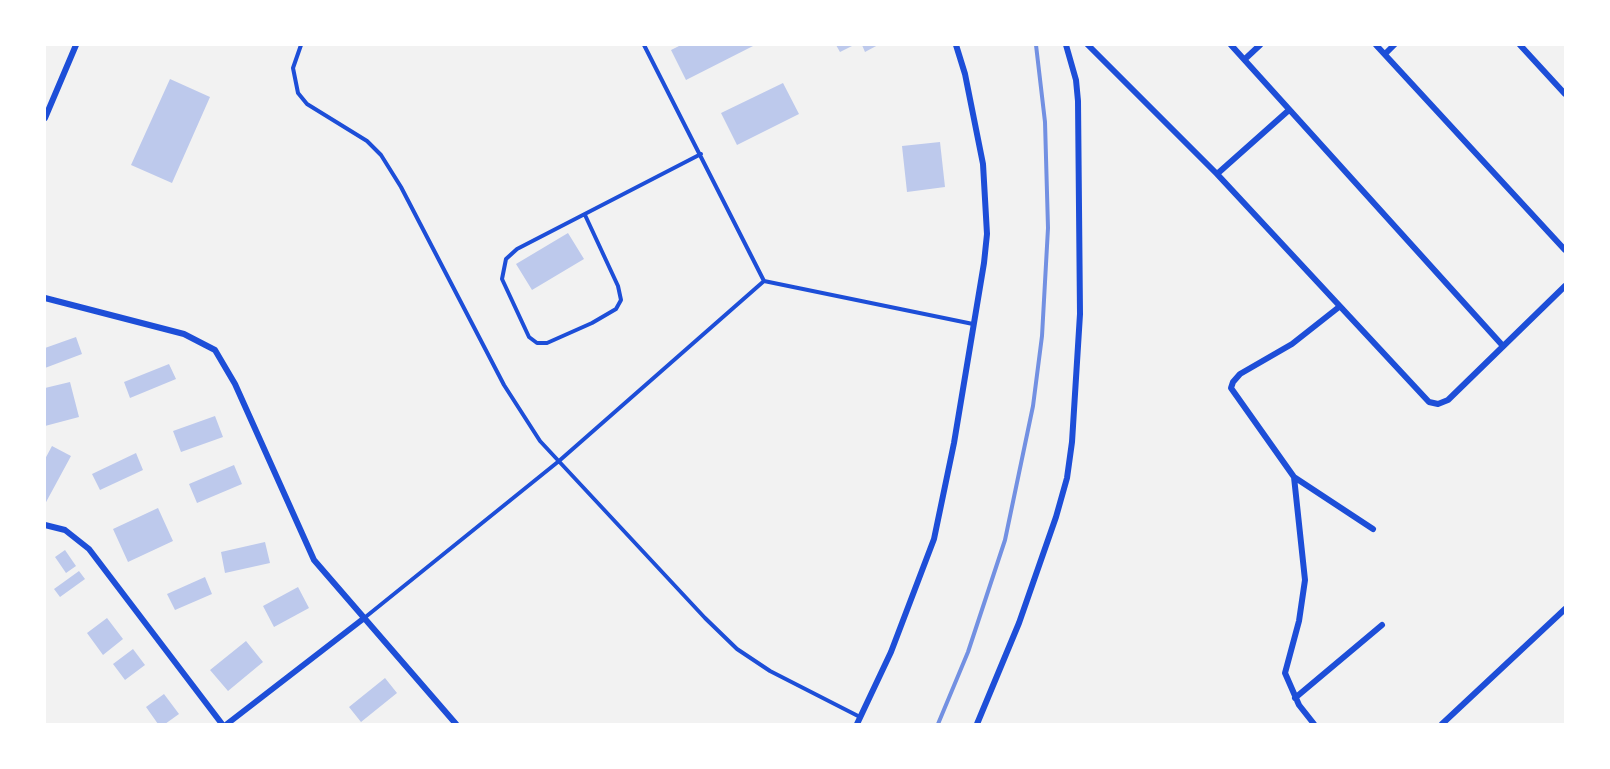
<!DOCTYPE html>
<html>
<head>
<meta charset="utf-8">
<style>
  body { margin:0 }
  #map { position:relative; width:1610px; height:769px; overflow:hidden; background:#f2f2f2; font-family:Arial,sans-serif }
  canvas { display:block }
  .frame { position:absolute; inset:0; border:46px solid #fff; pointer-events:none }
</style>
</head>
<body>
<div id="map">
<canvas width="1610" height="769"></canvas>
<div class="frame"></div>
</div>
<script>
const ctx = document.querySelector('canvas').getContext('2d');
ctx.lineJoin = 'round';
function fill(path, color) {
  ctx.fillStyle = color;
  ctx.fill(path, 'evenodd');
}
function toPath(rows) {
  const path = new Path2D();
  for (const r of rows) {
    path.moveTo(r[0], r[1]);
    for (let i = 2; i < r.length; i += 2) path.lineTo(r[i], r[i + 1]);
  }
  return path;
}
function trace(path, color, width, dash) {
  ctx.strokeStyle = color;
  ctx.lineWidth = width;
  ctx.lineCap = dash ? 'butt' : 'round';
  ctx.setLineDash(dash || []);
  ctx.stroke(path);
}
fill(toPath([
  [681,45,755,45,686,80,671,50],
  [836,45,854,45,840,52],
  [862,45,878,45,865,52],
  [170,79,210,97,172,183,131,165],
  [783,83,799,114,737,145,721,113],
  [940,142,945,187,907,192,902,146],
  [568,233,584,259,532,290,516,264],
  [76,337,82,354,45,368,45,348],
  [169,364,176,379,130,398,124,382],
  [70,382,79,417,45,426,45,388],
  [215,416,223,437,181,452,173,431],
  [52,446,71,456,45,504,45,459],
  [136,453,143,470,100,490,92,474],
  [234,465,242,484,197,503,189,484],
  [158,508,173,541,128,562,113,529],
  [265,542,270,563,225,573,221,552],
  [65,550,76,566,66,573,55,557],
  [79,571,85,579,60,597,54,589],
  [205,577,212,594,175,610,167,594],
  [298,587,309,608,274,627,263,606],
  [107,618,123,639,103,655,87,633],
  [246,641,263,662,228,691,210,670],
  [133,649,145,665,125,680,113,664],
  [385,678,397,693,361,722,349,707],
  [164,694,179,714,165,724,158,724,146,707]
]), '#bdc9ec');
trace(toPath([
  [301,45,293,68,298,93,307,104,367,141,381,155,401,187,504,385,540,441,705,618,737,649,770,671,860,717],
  [644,45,764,281],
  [585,215,618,286,621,300,616,309,592,323,547,343,537,343,529,337,502,279,506,259,517,249,701,154],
  [764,281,973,324],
  [363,619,559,461,764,281]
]), '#1d4ed8', 4);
trace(toPath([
  [1088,45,1217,174,1429,402,1438,404,1448,400,1565,286],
  [1231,45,1503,346],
  [1376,45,1565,250],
  [1520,45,1565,94],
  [1385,54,1394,45],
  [1245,59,1260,45],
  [45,118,76,45],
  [1217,174,1289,110],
  [45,298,184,334,215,350,235,384,314,560,456,724],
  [1294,477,1373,529],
  [45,525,65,530,89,549,222,724],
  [1295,698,1382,625],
  [227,724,363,619],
  [857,724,891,652,934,539,954,443,984,263,987,234,983,164,965,74,956,45],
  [977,724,1019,623,1056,517,1067,478,1072,442,1080,314,1078,101,1076,80,1066,45],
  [1314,724,1299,705,1285,673,1299,621,1305,580,1294,477,1231,388,1233,382,1240,374,1292,344,1339,307],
  [1442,724,1565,609]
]), '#1d4ed8', 6);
trace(toPath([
  [938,724,968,652,1005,540,1033,406,1042,336,1048,228,1045,122,1036,45]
]), '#7290e2', 4);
</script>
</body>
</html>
